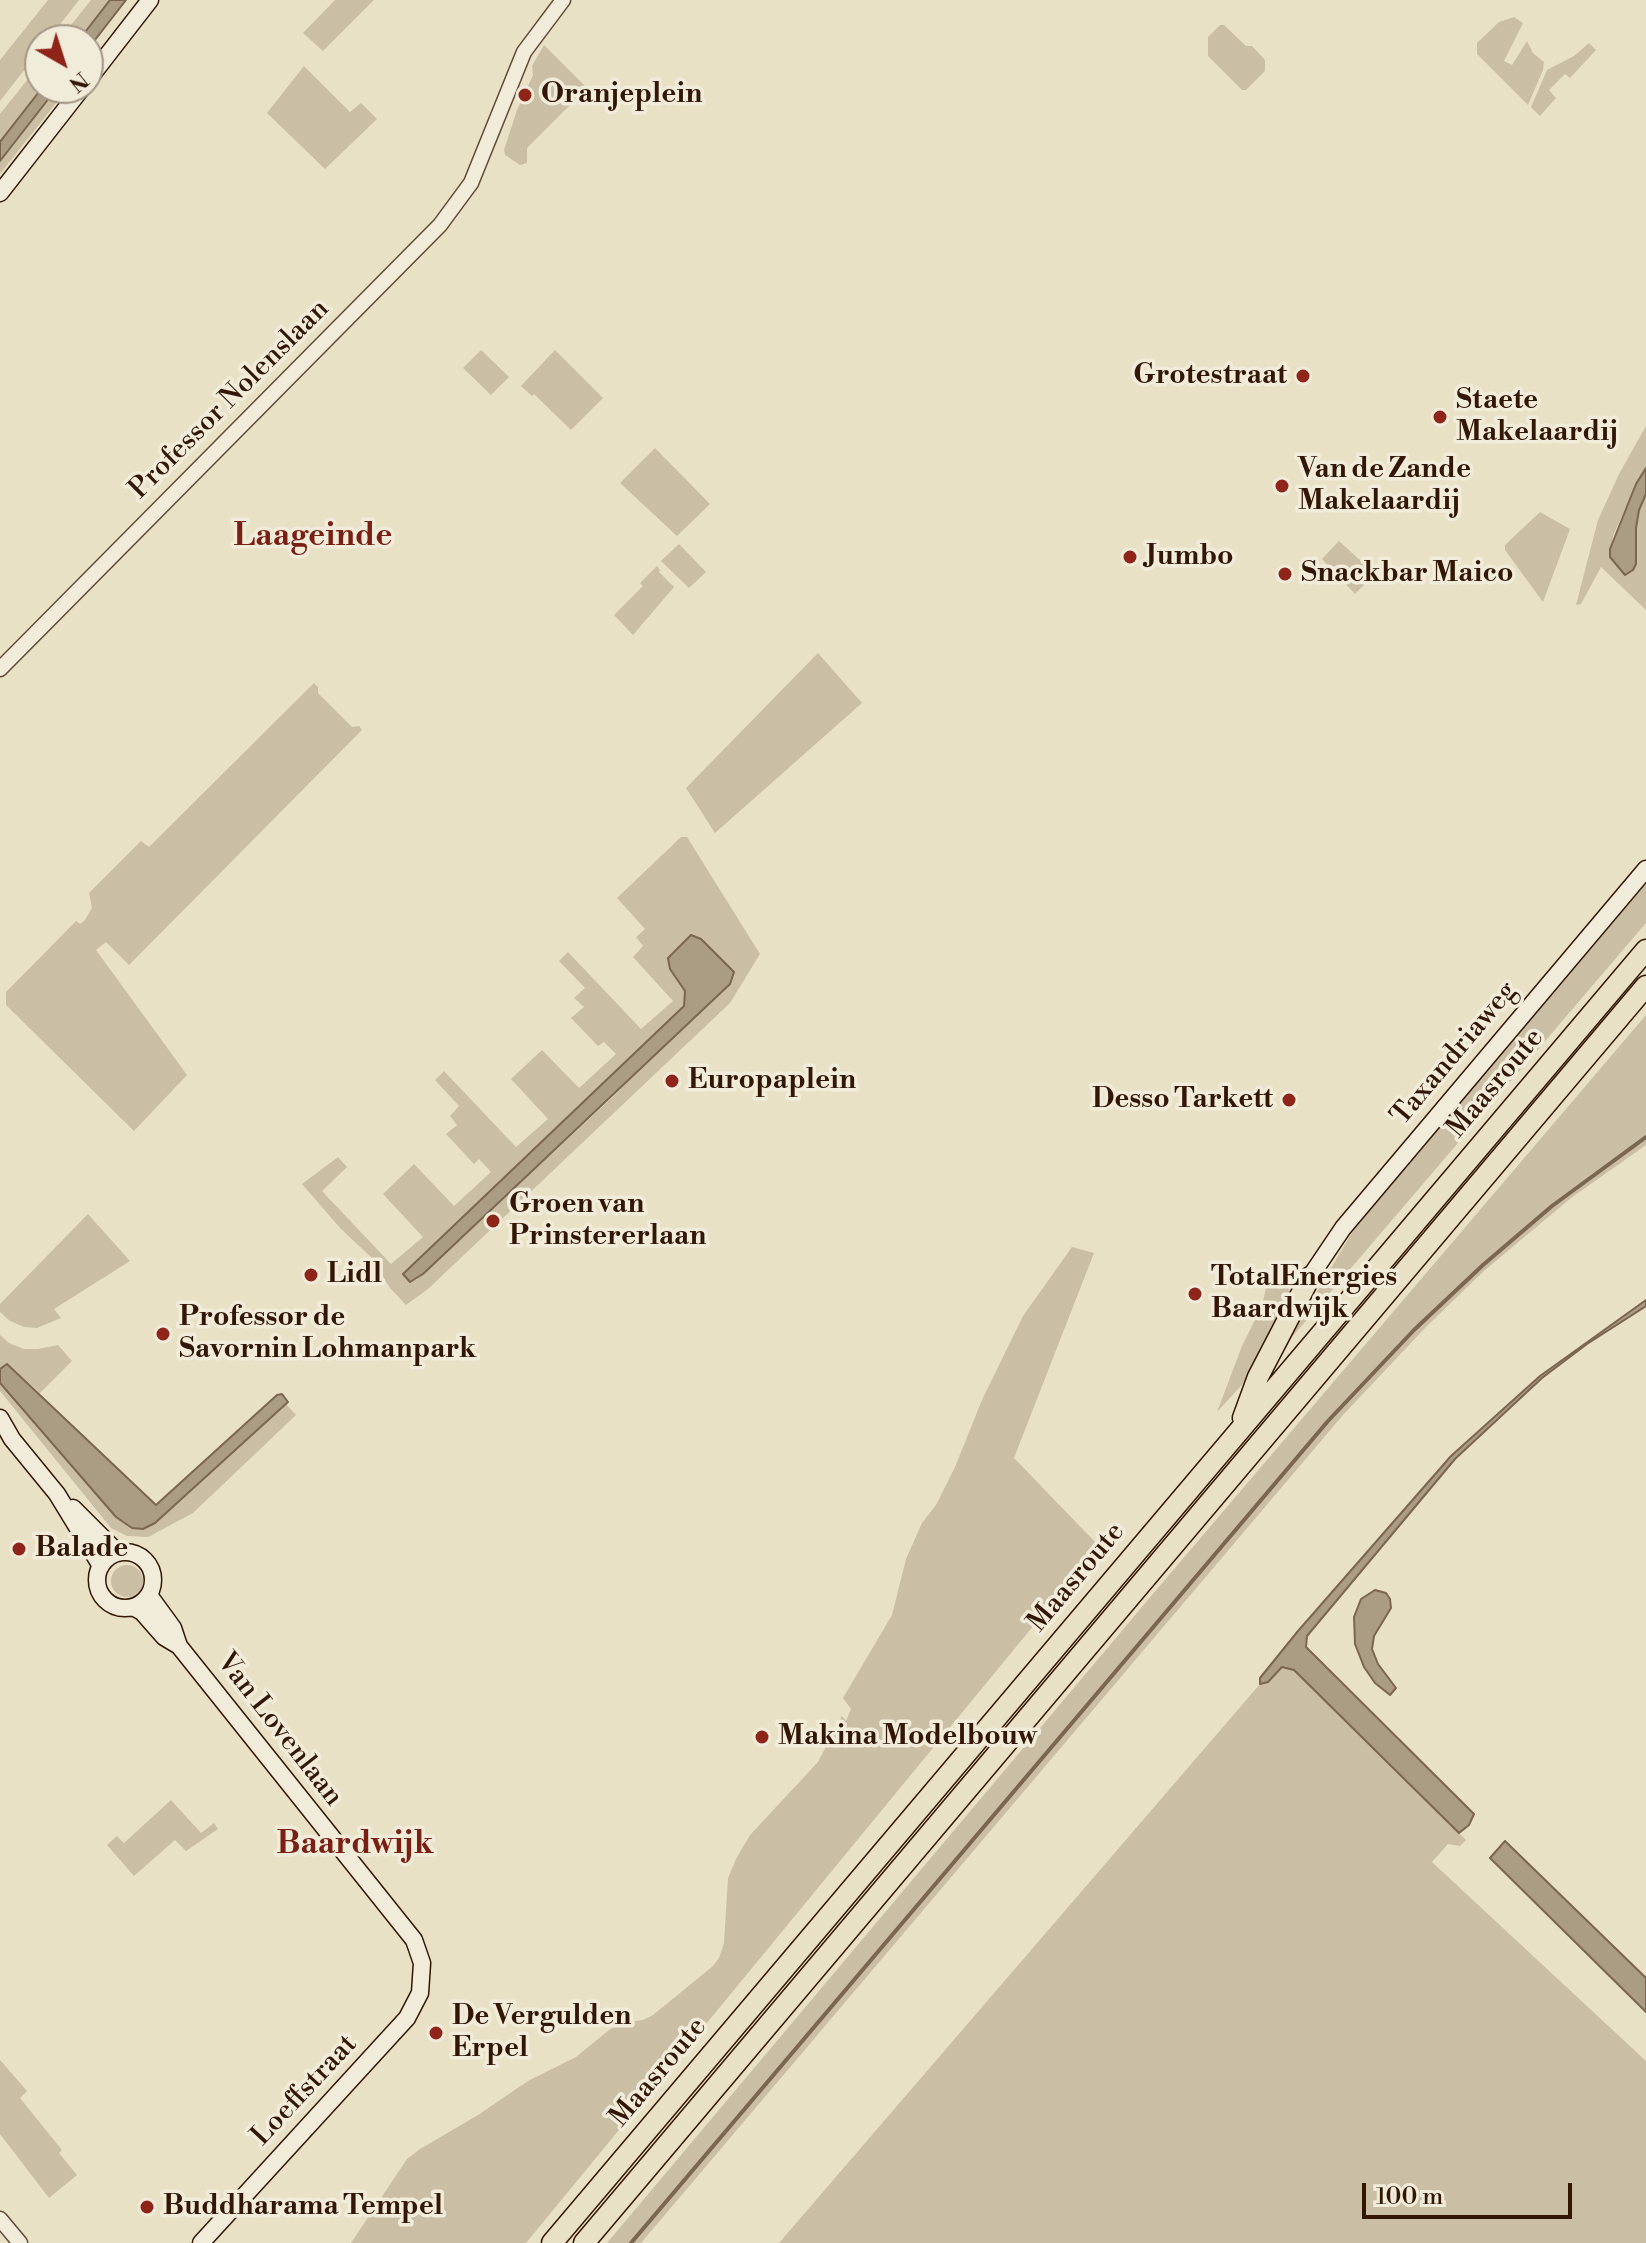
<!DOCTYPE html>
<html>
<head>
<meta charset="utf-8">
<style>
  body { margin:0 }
  #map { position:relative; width:1646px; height:2243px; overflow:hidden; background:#e9e1c6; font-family:"Libre Bodoni",serif }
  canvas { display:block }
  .north { position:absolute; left:24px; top:24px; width:80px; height:80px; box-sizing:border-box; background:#f1ecda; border:2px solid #a59684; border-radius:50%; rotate:141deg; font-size:22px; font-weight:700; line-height:32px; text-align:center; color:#331604 }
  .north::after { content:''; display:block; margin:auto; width:28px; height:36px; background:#8f2418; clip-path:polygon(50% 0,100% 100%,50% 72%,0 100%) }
  .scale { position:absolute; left:1362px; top:2183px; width:210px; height:36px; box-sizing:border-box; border:4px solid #331604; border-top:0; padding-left:10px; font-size:24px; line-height:28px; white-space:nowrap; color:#331604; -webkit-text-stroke:6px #f1ecda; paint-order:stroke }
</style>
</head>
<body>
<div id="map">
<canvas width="1646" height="2243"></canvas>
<div class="north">N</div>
<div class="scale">100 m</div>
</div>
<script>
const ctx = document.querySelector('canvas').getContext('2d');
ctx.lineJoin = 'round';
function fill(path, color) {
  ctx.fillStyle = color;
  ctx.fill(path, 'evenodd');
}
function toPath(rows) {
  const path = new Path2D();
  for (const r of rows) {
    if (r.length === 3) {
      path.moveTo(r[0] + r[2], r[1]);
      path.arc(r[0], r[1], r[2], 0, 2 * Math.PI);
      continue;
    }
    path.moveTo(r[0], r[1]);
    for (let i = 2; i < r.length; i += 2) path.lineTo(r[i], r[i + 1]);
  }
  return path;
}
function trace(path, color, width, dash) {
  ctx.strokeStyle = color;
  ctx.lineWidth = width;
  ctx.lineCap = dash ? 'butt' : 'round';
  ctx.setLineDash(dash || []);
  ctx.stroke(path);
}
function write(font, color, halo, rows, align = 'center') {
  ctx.font = font + ' "Libre Bodoni",serif';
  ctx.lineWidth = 7;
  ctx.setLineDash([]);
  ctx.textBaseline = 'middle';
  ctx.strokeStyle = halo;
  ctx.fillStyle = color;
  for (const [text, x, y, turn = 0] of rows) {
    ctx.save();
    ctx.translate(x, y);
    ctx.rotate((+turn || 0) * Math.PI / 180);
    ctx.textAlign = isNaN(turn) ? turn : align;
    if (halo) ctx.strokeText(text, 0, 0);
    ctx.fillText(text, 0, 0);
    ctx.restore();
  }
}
fill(toPath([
  [48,0,79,0,48,40,40,40,40,50,0,101,0,60],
  [91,0,110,0,79,40,59,40],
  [335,0,374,0,323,51,303,33],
  [1514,17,1523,23,1504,61,1512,65,1527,41,1533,53,1544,62,1543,70,1528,105,1477,54,1477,43,1499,22],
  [1220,25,1224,25,1246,46,1252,46,1265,60,1265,71,1246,90,1242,90,1208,56,1208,37],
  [1589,43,1596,50,1570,78,1565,74,1549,90,1556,98,1540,116,1531,107,1547,70,1574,56],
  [544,45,587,88,527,148,527,163,520,165,505,155,504,150,517,110,533,75,532,66],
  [40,64,40,88,42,88,0,142,0,114],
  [304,66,350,112,361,103,377,119,325,169,267,113],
  [57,88,68,88,0,174,0,161],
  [481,350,509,377,491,395,463,368],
  [555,350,603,398,571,430,534,394,532,396,521,386],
  [1646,426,1646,468,1636,484,1613,536,1610,557,1625,575,1635,541,1639,510,1646,494,1646,610,1601,567,1581,604,1576,605,1598,520,1619,474],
  [655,448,710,504,677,536,620,483],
  [1540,512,1570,529,1543,602,1505,550,1505,545],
  [1339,541,1375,574,1355,594,1322,559],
  [679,544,706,572,689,588,661,561],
  [657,566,660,570,659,572,674,587,633,635,614,615,643,586,640,583],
  [818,653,862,703,715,833,686,788],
  [314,683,318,687,318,693,352,727,359,726,362,730,129,965,106,942,96,950,187,1075,134,1131,6,1005,6,992,76,921,80,924,85,920,92,908,89,893,141,841,149,847],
  [681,837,687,837,760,954,730,1003,428,1289,406,1305,390,1288,372,1258,341,1229,302,1184,338,1157,347,1167,322,1191,391,1264,423,1237,383,1194,414,1164,454,1206,491,1172,479,1159,474,1164,446,1134,457,1125,450,1116,459,1106,435,1080,444,1071,516,1147,548,1119,511,1079,542,1050,579,1088,616,1054,604,1042,598,1046,571,1018,584,1007,574,998,585,988,559,961,568,952,641,1029,673,1001,633,957,643,946,636,937,645,929,617,898],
  [691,935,701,939,734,972,616,1094,423,1274,416,1280,403,1273,684,1006,685,991,670,969,668,958],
  [1646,881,1646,923,1287,1343,1354,1229],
  [1646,1015,1646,1145,1571,1198,1485,1270,1426,1327,1343,1415,641,2243,607,2243,1152,1595],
  [88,1214,130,1261,54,1309,61,1318,37,1328,24,1327,10,1321,0,1312,0,1304],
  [1072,1247,1094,1253,1014,1458,1099,1546,526,2243,351,2243,407,2159,420,2149,478,2115,528,2081,576,2057,609,2030,622,2023,643,2020,653,2015,713,1966,719,1958,724,1943,728,1878,736,1859,750,1835,818,1762,842,1716,846,1721,851,1709,843,1698,892,1615,906,1559,922,1523,936,1505,955,1467,982,1400,1023,1316],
  [1269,1274,1283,1279,1289,1289,1287,1305,1249,1377,1217,1412,1242,1346,1262,1306],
  [0,1335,9,1343,24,1349,38,1349,58,1345,72,1361,40,1393,8,1364,0,1369],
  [0,1383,116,1517,132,1528,143,1529,155,1523,286,1404,296,1415,193,1513,148,1537,127,1536,111,1528,0,1391],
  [127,1581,16],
  [1282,1667,1294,1670,1466,1840,1460,1846,1448,1844,1432,1862,1646,2061,1646,2243,779,2243,1260,1684,1268,1682],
  [171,1800,201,1833,214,1823,218,1829,186,1851,175,1840,134,1876,107,1845,117,1836,124,1843],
  [0,2060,27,2091,20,2098,62,2150,59,2153,77,2175,49,2198,0,2134]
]), '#cabea5');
const water = toPath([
  [110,0,126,0,88,49,88,40,79,40,110,0],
  [42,88,57,88,0,161,0,142,42,88],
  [1646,468,1646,494,1639,510,1636,528,1636,564,1633,570,1625,575,1610,557,1610,549,1636,484,1646,468],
  [691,935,701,939,734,972,730,984,423,1274,410,1282,403,1274,684,1006,685,991,670,969,668,958,691,935],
  [1646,1300,1646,1306,1587,1344,1542,1378,1455,1459,1307,1636,1306,1647,1474,1814,1469,1825,1459,1833,1294,1670,1282,1667,1268,1682,1260,1684,1260,1678,1298,1631,1451,1456,1540,1376,1646,1300],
  [7,1364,156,1505,277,1395,282,1394,288,1402,155,1523,143,1529,132,1528,116,1517,0,1383,0,1369,7,1364],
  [1375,1590,1386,1593,1390,1599,1391,1608,1374,1636,1372,1649,1378,1664,1396,1688,1390,1695,1375,1683,1364,1667,1355,1644,1354,1617,1361,1599,1375,1590],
  [1505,1841,1646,1978,1646,2012,1490,1858,1505,1841]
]);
fill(water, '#ab9c84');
trace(water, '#7b6651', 2);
trace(toPath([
  [631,2243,1328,1421,1414,1330,1483,1265,1552,1206,1646,1137]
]), '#7b6651', 4);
const tertiary = toPath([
  [0,669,440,225,471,183,524,52,563,0],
  [0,2219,20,2243]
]);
const secondary = toPath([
  [88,80,150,0],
  [0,193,82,88],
  [1310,1277,1343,1228,1646,869],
  [0,1418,12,1439,57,1494,101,1566],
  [73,1508,118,1553],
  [125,1580,28],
  [149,1595,173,1628,179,1646],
  [133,1607,142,1612,164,1637,179,1646,414,1940,422,1963,420,1993,407,2018,201,2243]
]);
const motorway = toPath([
  [1243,1418,1258,1377,1310,1277],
  [552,2243,1646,950],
  [584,2243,1646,986]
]);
trace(tertiary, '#604934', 17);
trace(secondary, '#331604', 19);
trace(motorway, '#331604', 23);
trace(tertiary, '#f1ecda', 14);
trace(secondary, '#f1ecda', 16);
trace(motorway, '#e9e1c6', 20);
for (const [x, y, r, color] of [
  [525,95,8,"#8f2418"],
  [1303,376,8,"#8f2418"],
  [1440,417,8,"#8f2418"],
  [1282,486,8,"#8f2418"],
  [1130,557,8,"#8f2418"],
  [1285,574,8,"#8f2418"],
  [672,1081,8,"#8f2418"],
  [1289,1100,8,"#8f2418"],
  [493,1221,8,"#8f2418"],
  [311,1275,8,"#8f2418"],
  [1195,1294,8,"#8f2418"],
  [163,1334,8,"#8f2418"],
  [19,1549,8,"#8f2418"],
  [762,1737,8,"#8f2418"],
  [436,2033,8,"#8f2418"],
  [147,2207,8,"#8f2418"]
]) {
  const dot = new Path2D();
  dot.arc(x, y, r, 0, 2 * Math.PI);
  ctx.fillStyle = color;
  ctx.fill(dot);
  trace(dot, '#f1ecda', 3);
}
write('bold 28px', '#331604', '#f1ecda', [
  ["Oranjeplein",541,95],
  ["Grotestraat",1287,376,"right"],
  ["Staete",1456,401],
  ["Makelaardij",1456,433],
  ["Van de Zande",1298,470],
  ["Makelaardij",1298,502],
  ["Jumbo",1146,557],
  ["Snackbar Maico",1301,574],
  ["Europaplein",688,1081],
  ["Desso Tarkett",1273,1100,"right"],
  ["Groen van",509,1205],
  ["Prinstererlaan",509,1237],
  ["Lidl",327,1275],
  ["TotalEnergies",1211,1278],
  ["Baardwijk",1211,1310],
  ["Professor de",179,1318],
  ["Savornin Lohmanpark",179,1350],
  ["Balade",35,1549],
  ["Makina Modelbouw",778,1737],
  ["De Vergulden",452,2017],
  ["Erpel",452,2049],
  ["Buddharama Tempel",163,2207]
], 'left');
write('28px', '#331604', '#f1ecda', [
  ["Professor Nolenslaan",230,400,-45],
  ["Taxandriaweg",1455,1054,-50],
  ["Maasroute",1496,1084,-50],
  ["Maasroute",1077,1578,-50],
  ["Van Lovenlaan",279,1730,52],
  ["Maasroute",659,2073,-50],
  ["Loeffstraat",305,2091,-47]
]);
write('bold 32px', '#7a1f14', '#f1ecda', [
  ["Laageinde",313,537],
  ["Baardwijk",355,1845]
]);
</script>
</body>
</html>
